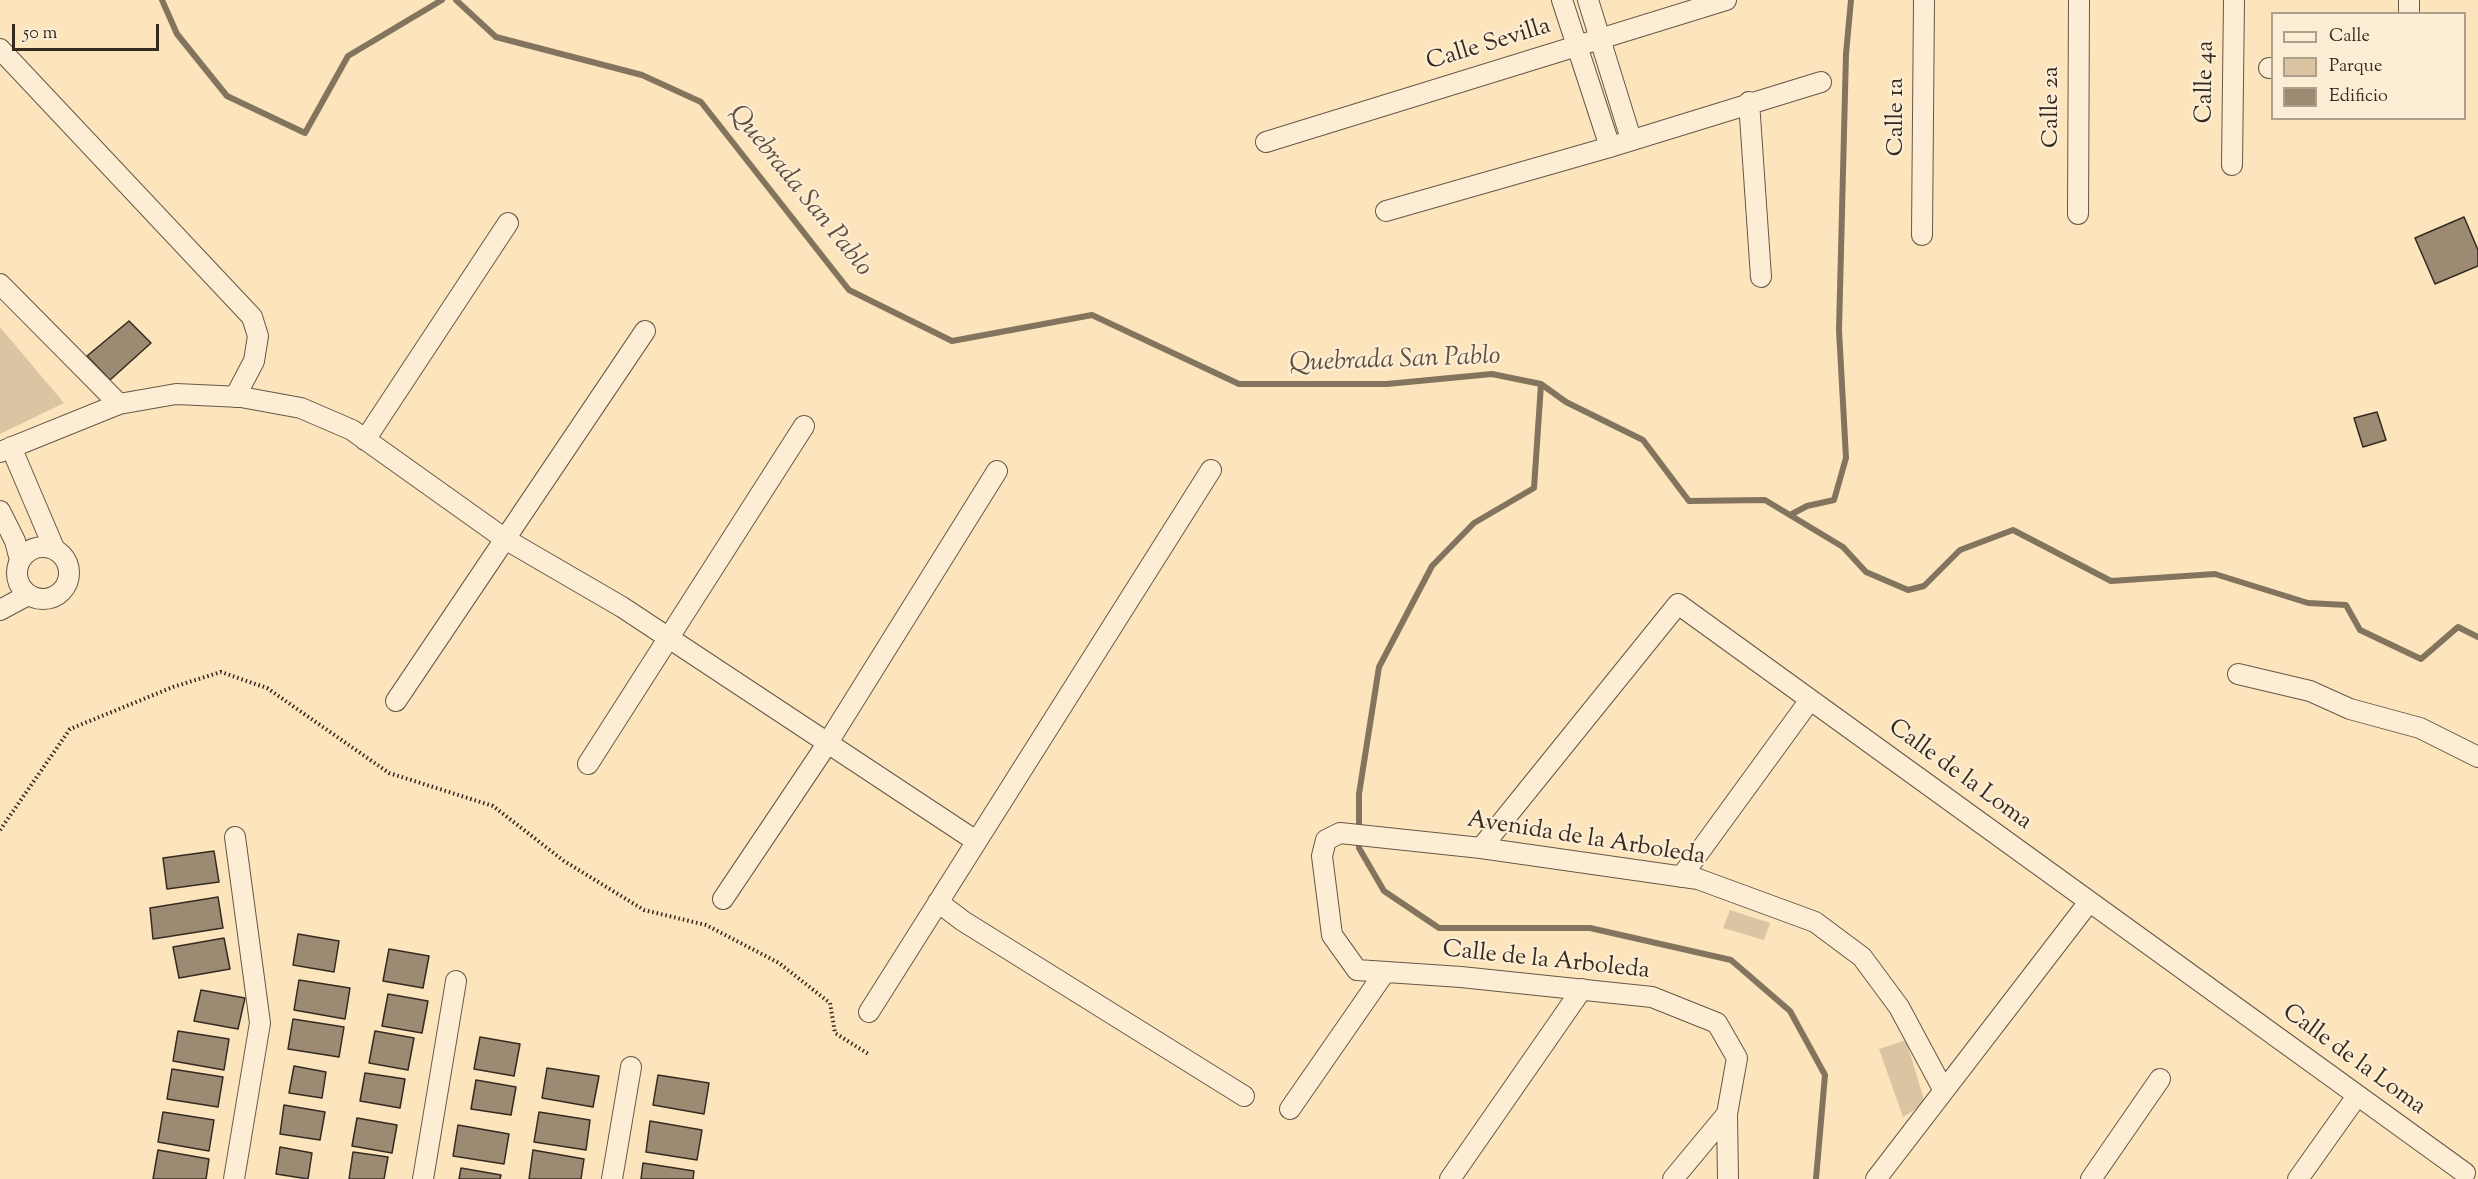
<!DOCTYPE html>
<html>
<head>
<meta charset="utf-8">
<style>
  body { margin:0 }
  #map { position:relative; width:2478px; height:1179px; overflow:hidden; background:#fce4bd; font-family:"Sorts Mill Goudy",serif }
  canvas { display:block }
  .legend { position:absolute; left:2271px; top:12px; width:195px; height:108px; box-sizing:border-box; background:#fdedd4; border:2px solid #ad9f8c; margin:0; padding:8px 10px; list-style:none; font-size:18px; color:#342a20 }
  .legend li { display:flex; align-items:center; gap:12px; height:30px }
  .legend b { width:30px; border:2px solid #ad9f8c }
  .scale { position:absolute; left:12px; top:24px; width:147px; height:27px; box-sizing:border-box; border:3px solid #342a20; border-top:0; padding-left:8px; font-size:18px; line-height:21px; white-space:nowrap; color:#342a20; -webkit-text-stroke:4px #fdedd4; paint-order:stroke }
</style>
</head>
<body>
<div id="map">
<canvas width="2478" height="1179"></canvas>
<ul class="legend">
<li><b style="height:8px;background:#fdedd4"></b>Calle</li>
<li><b style="height:16px;background:#dac4a2"></b>Parque</li>
<li><b style="height:16px;background:#9c8b72"></b>Edificio</li>
</ul>
<div class="scale">50 m</div>
</div>
<script>
const ctx = document.querySelector('canvas').getContext('2d');
ctx.lineJoin = 'round';
function fill(path, color) {
  ctx.fillStyle = color;
  ctx.fill(path, 'evenodd');
}
function toPath(rows) {
  const path = new Path2D();
  for (const r of rows) {
    if (r.length === 3) {
      path.moveTo(r[0] + r[2], r[1]);
      path.arc(r[0], r[1], r[2], 0, 2 * Math.PI);
      continue;
    }
    path.moveTo(r[0], r[1]);
    for (let i = 2; i < r.length; i += 2) path.lineTo(r[i], r[i + 1]);
  }
  return path;
}
function trace(path, color, width, dash) {
  ctx.strokeStyle = color;
  ctx.lineWidth = width;
  ctx.lineCap = dash ? 'butt' : 'round';
  ctx.setLineDash(dash || []);
  ctx.stroke(path);
}
function write(font, color, halo, rows, align = 'center') {
  ctx.font = font + ' "Sorts Mill Goudy",serif';
  ctx.lineWidth = 4.5;
  ctx.setLineDash([]);
  ctx.textBaseline = 'middle';
  ctx.strokeStyle = halo;
  ctx.fillStyle = color;
  for (const [text, x, y, turn = 0] of rows) {
    ctx.save();
    ctx.translate(x, y);
    ctx.rotate((+turn || 0) * Math.PI / 180);
    ctx.textAlign = isNaN(turn) ? turn : align;
    if (halo) ctx.strokeText(text, 0, 0);
    ctx.fillText(text, 0, 0);
    ctx.restore();
  }
}
fill(toPath([
  [0,327,64,403,0,434],
  [1730,910,1770,923,1764,940,1723,928],
  [1906,1040,1925,1103,1903,1117,1879,1049]
]), '#dac4a2');
trace(toPath([
  [162,0,177,34,227,96,305,133,348,56,442,0],
  [456,0,496,37,642,75,701,102,849,290,952,341,1092,315,1239,384,1387,384,1492,374,1541,384,1566,402,1643,440,1689,501,1765,500,1843,547,1866,572,1908,590,1924,586,1960,550,2013,530,2111,581,2215,574,2308,603,2346,605,2360,630,2421,659,2458,627,2478,637],
  [1541,384,1534,488,1474,523,1432,566,1379,667,1359,794,1359,848,1384,891,1439,928,1590,928,1731,960,1790,1011,1825,1075,1816,1179],
  [1790,515,1807,506,1834,500,1846,458,1839,330,1846,54,1851,0]
]), '#83745e', 6);
const building = toPath([
  [2464,217,2478,250,2478,266,2435,284,2415,238,2464,217],
  [129,321,151,343,110,380,87,356,129,321],
  [2377,412,2386,440,2363,447,2354,418,2377,412],
  [214,851,219,882,167,889,163,858,214,851],
  [218,897,223,928,153,939,150,908,218,897],
  [298,934,339,941,334,972,293,965,298,934],
  [224,938,230,969,179,978,173,947,224,938],
  [389,949,429,956,423,988,383,981,389,949],
  [299,980,350,988,345,1019,294,1010,299,980],
  [201,990,245,998,238,1029,194,1021,201,990],
  [388,994,428,1001,422,1033,382,1026,388,994],
  [293,1019,344,1027,339,1057,288,1049,293,1019],
  [178,1031,229,1039,224,1070,173,1061,178,1031],
  [375,1031,414,1038,408,1070,369,1063,375,1031],
  [480,1037,520,1044,514,1076,474,1069,480,1037],
  [294,1066,326,1072,322,1098,289,1093,294,1066],
  [547,1068,599,1076,593,1107,542,1098,547,1068],
  [172,1069,223,1077,218,1107,167,1099,172,1069],
  [365,1073,405,1079,400,1108,360,1101,365,1073],
  [658,1075,709,1083,704,1114,653,1105,658,1075],
  [476,1080,516,1087,511,1115,471,1109,476,1080],
  [284,1105,325,1112,320,1140,280,1134,284,1105],
  [163,1112,214,1120,209,1151,158,1142,163,1112],
  [539,1112,590,1120,586,1150,534,1142,539,1112],
  [357,1118,397,1125,392,1153,352,1146,357,1118],
  [650,1121,702,1130,697,1160,646,1152,650,1121],
  [458,1125,509,1134,504,1164,453,1156,458,1125],
  [280,1147,312,1153,308,1179,276,1174,280,1147],
  [158,1150,209,1159,206,1179,153,1179,158,1150],
  [533,1150,584,1159,581,1179,529,1179,533,1150],
  [353,1152,388,1157,384,1179,349,1179,353,1152],
  [643,1163,694,1171,693,1179,641,1179,643,1163],
  [461,1168,501,1175,500,1179,459,1179,461,1168]
]);
fill(building, '#9c8b72');
trace(building, '#342a20', 1.5);
const street = toPath([
  [1562,0,1610,147],
  [1588,0,1631,139],
  [2409,0,2409,14],
  [0,49,252,317,258,336,254,361,235,397],
  [2269,68,2272,68],
  [1749,102,1761,277],
  [1266,142,1726,0],
  [2232,165,2234,0],
  [1386,211,1610,147,1821,82],
  [2078,214,2079,0],
  [1922,235,1924,0],
  [0,284,119,404],
  [365,440,508,223],
  [11,447,54,548],
  [0,452,119,404,176,394,241,397,301,408,352,430,505,539,622,607,976,841],
  [0,511,15,541,20,560],
  [43,573,26],
  [0,610,28,595],
  [2238,674,2310,691,2350,709,2420,728,2478,757],
  [396,701,645,331],
  [588,764,804,426],
  [1481,848,1678,604,2465,1173],
  [1681,877,1810,700],
  [723,899,827,744,997,471],
  [938,902,963,921,1244,1096],
  [869,1012,1211,470],
  [1290,1109,1385,972],
  [234,1179,260,1023,235,837],
  [423,1179,456,981],
  [612,1179,631,1067],
  [1450,1179,1582,989],
  [1673,1179,1727,1114],
  [1728,1179,1727,1114,1737,1058,1717,1023,1652,997,1461,977,1357,970,1332,935,1322,856,1326,840,1340,833,1481,848,1698,879,1815,922,1862,957,1899,1007,1943,1089],
  [1876,1179,2089,902],
  [2091,1179,2160,1079],
  [2298,1179,2357,1096]
]);
trace(street, '#665847', 22);
trace(toPath([
  [0,830,70,729,173,687,221,672,267,688,389,773,493,806,564,861,644,910,706,925,779,963,830,1003,835,1033,870,1055]
]), '#342a20', 4, [1.5, 3]);
trace(street, '#fdedd4', 20);
write('24px', '#342a20', '#fdedd4', [
  ["Calle Sevilla",1489,46,-17],
  ["Calle 4a",2207,82,-89],
  ["Calle 2a",2053,107,-90],
  ["Calle 1a",1898,117,-90],
  ["Calle de la Loma",1959,776,36],
  ["Avenida de la Arboleda",1586,840,9],
  ["Calle de la Arboleda",1546,962,6],
  ["Calle de la Loma",2353,1061,36]
]);
write('italic 26px', '#5c4f3f', '#fdedd4', [
  ["Quebrada San Pablo",799,192,51],
  ["Quebrada San Pablo",1395,362,-2]
]);
</script>
</body>
</html>
